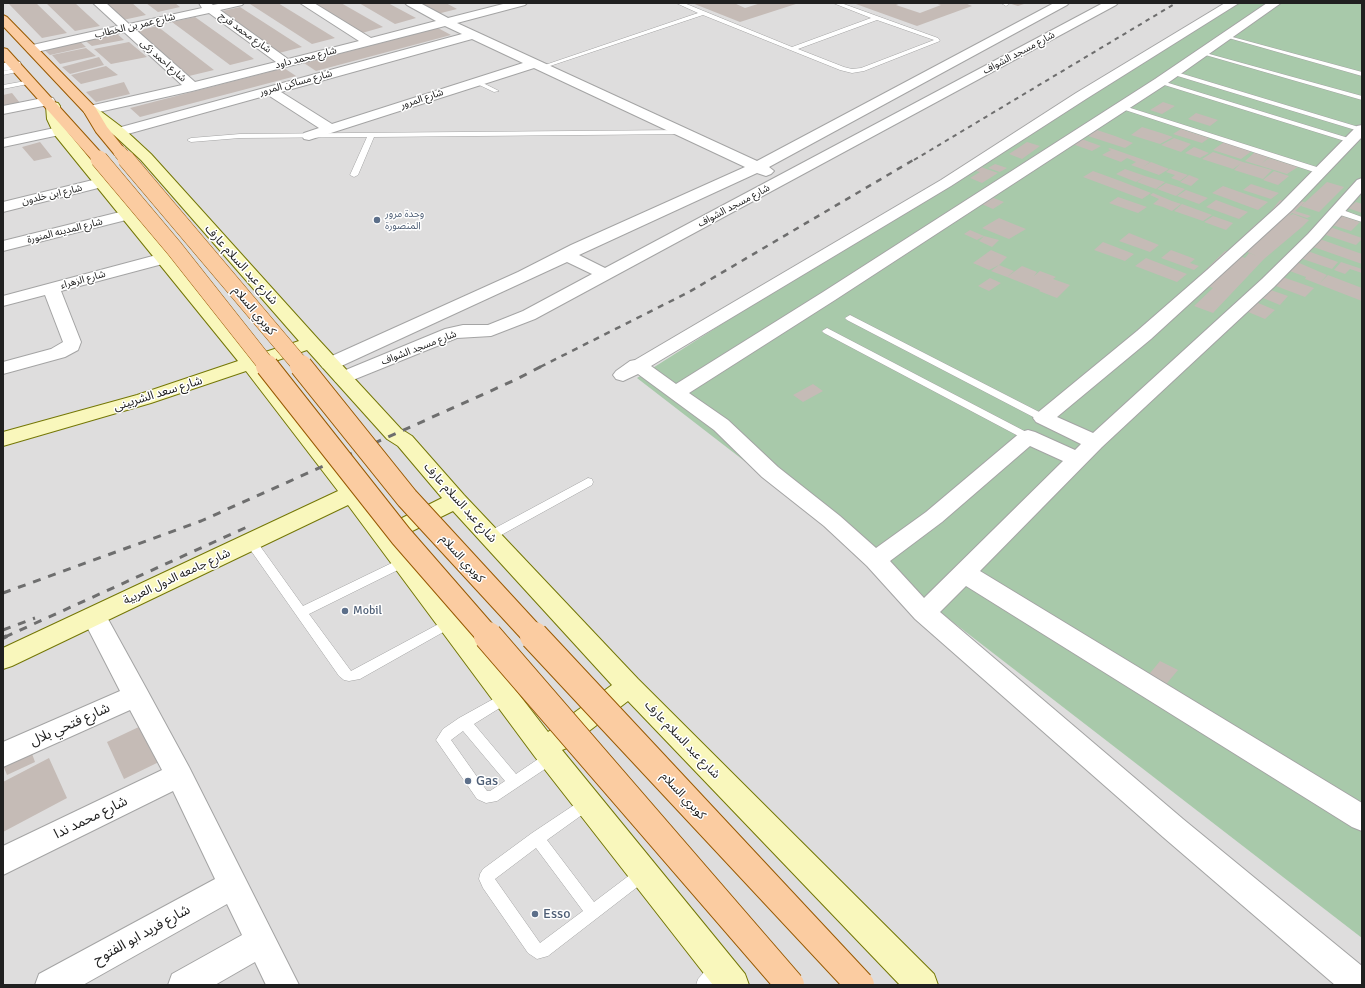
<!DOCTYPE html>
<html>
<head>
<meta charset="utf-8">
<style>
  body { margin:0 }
  #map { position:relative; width:1365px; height:988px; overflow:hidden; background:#f0ece6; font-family:Signika,sans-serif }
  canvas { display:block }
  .frame { position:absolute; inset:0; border:4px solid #202020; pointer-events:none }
</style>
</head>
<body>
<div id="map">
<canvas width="1365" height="988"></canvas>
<div class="frame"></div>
</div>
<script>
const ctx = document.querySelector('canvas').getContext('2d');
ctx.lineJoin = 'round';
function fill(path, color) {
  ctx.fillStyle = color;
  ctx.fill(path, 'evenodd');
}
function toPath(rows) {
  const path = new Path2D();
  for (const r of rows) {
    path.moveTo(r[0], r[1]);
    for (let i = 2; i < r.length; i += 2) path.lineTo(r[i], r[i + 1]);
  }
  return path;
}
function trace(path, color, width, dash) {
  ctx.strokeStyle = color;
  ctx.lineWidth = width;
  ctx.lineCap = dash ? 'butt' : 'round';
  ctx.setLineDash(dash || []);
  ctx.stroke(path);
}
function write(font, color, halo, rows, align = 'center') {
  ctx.font = font + ' Signika,"Noto Sans Arabic",sans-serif';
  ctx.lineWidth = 3;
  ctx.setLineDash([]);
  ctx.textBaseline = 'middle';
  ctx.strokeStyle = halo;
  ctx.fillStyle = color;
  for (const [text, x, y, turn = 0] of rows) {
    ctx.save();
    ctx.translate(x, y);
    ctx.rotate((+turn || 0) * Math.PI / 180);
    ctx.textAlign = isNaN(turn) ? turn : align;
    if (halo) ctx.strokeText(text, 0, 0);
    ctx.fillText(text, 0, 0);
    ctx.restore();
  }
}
fill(toPath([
  [3,3,1362,3,1362,985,3,985]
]), '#dedddd');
fill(toPath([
  [1227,3,1362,3,1362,938,637,378]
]), '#a8c9aa');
fill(toPath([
  [8,3,36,3,67,33,42,38],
  [46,3,75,3,100,26,75,31],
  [103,3,132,3,146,15,123,20],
  [146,3,175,3,180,7,158,12],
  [254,3,278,3,335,38,312,44,250,4],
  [312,3,341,3,383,27,362,33],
  [359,3,388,3,416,18,395,24],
  [417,3,446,3,457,9,437,14],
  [692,3,734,3,745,8,761,3,799,3,740,22],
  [853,3,901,3,896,5,920,13,941,5,934,3,965,3,972,6,917,26],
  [1008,3,1027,3,1018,6],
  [240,7,302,47,279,53,218,12],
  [195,17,254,59,230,65,172,22],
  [157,26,214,70,189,76,133,32],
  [438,28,451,35,316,71,304,63],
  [115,32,124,40,92,46,83,39],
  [74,36,86,47,50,55,39,45],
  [129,42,147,57,111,64,94,49],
  [86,48,96,56,60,64,52,55],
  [99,57,104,65,70,74,62,67],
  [106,66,118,75,81,84,71,75],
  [284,68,296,76,140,117,130,108],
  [124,82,130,94,96,102,86,92],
  [12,93,20,103,3,106,3,95],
  [1163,102,1175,106,1162,114,1150,110],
  [1196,113,1218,120,1210,126,1188,119],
  [1142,127,1158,132,1173,137,1160,144,1131,135],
  [1181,129,1209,138,1202,143,1173,134],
  [1097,130,1115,136,1133,143,1125,148,1088,136],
  [1073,136,1101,146,1092,151,1064,141],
  [1174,138,1191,144,1181,152,1161,145],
  [40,142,52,157,34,161,22,147],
  [1027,142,1040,146,1022,159,1009,154],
  [1224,142,1252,151,1241,159,1213,150],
  [1194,147,1209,153,1200,158,1185,153],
  [1110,148,1150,162,1143,167,1151,162,1169,169,1159,175,1131,165,1136,162,1127,158,1121,162,1102,155,1111,150,1108,149],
  [1213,152,1243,162,1272,170,1263,179,1234,170,1240,164,1233,169,1202,159],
  [1255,152,1269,157,1262,163,1269,158,1298,167,1287,174,1245,161],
  [995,164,1007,168,1000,172,988,168],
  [981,167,998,173,982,183,970,178,980,172,976,171],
  [1125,169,1145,176,1165,182,1156,189,1137,182,1144,177,1136,182,1116,174],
  [1170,169,1188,175,1180,181,1171,178,1175,175,1166,172],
  [1093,171,1123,182,1151,193,1142,199,1083,177],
  [1274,171,1289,176,1278,185,1263,180],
  [1189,175,1199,179,1191,186,1180,182],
  [1327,182,1344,187,1319,212,1301,206],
  [1166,183,1185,189,1176,196,1157,189],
  [1251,184,1279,193,1271,199,1243,190],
  [1223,186,1268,202,1258,210,1212,193],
  [1186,190,1208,198,1199,204,1177,196],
  [1153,193,1172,201,1181,204,1172,211,1163,207,1168,204,1163,207,1153,204,1159,199,1150,195],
  [986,195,1004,202,993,209,975,201],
  [1118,197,1147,207,1138,213,1109,203],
  [1216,200,1248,212,1239,219,1206,207],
  [1280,200,1291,203,1292,200,1305,202,1295,211,1311,216,1307,218,1292,213,1289,216,1293,214,1309,220,1302,227,1264,259,1213,313,1194,306,1213,288,1194,281,1225,251,1245,258,1249,253,1257,256,1233,246,1255,225,1267,216],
  [1356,202,1362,204,1362,213,1348,208],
  [1182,204,1212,215,1203,221,1174,211],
  [1339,215,1360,222,1351,231,1329,224],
  [1213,216,1233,223,1226,230,1204,222],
  [999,218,1011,223,1026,229,1009,239,982,228],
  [1327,226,1362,238,1362,239,1356,245,1320,233],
  [970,230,984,236,977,240,964,234],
  [1129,233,1159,245,1150,252,1119,241],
  [984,236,999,240,992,247,979,241],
  [1314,237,1362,254,1362,264,1305,244],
  [1103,242,1134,254,1125,261,1094,250],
  [991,250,1007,257,999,265,1014,271,1007,277,991,271,999,265,989,270,973,263],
  [1171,250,1195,259,1190,263,1199,266,1194,270,1161,258],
  [1305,250,1338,262,1332,269,1297,257],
  [1146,258,1187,274,1177,282,1135,266],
  [1297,262,1327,275,1320,283,1328,275,1362,288,1362,301,1305,279,1306,277,1287,270],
  [1341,262,1362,269,1362,273,1350,269,1345,274,1334,270],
  [1022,266,1037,272,1034,276,1040,271,1056,277,1053,279,1070,285,1057,298,1039,291,1046,284,1040,290,1007,277],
  [1277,275,1314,288,1305,297,1268,283],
  [990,278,1001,283,989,291,978,286],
  [1265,288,1288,296,1280,305,1258,296],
  [1251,300,1275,310,1265,319,1241,309],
  [813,384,823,391,803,402,793,395],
  [1160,661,1178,670,1163,688,1146,678],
  [143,725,161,761,124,779,107,742],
  [27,740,35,762,7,775,3,765,3,751],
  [49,758,67,798,3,832,3,782]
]), '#c5bbb6');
const lane = toPath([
  [676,3,684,3,792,47,871,18,833,3,841,3,938,38,940,41,864,71,852,73,840,70,703,15,544,68,539,67,698,13,676,3],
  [877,20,934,40,861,68,852,69,844,67,798,49,877,20],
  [1001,3,1008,3,1009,4,1006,6,1001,3],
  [1225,35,1362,72,1362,76,1225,37,1225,35],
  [1202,52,1362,96,1362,100,1202,54,1202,52],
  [20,68,22,69,22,71,3,75,3,71,20,68],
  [1173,71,1362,128,1362,132,1171,74,1170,73,1173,71],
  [31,80,33,81,33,83,3,89,3,85,31,80],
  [475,81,479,81,499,91,494,92,475,83,475,81],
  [1158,81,1162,81,1355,140,1354,142,1348,142,1158,83,1158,81],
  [1121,105,1323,169,1324,171,1323,173,1317,173,1119,108,1118,107,1121,105],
  [683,130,686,130,686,134,374,137,358,175,354,177,350,175,367,137,240,138,191,142,187,140,191,138,240,134,683,130],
  [1334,209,1340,209,1362,217,1362,222,1334,213,1334,209],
  [850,315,1047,416,1048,418,1043,421,1039,420,847,320,845,318,850,315],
  [827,328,1032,435,1033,437,1032,439,1024,439,824,333,822,331,827,328],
  [588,478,592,479,593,482,592,485,494,539,490,540,486,539,484,536,486,533,588,478],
  [251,538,255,539,303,606,400,559,404,558,408,559,410,562,408,565,309,614,351,671,446,620,450,618,454,620,456,623,454,626,360,679,349,681,344,680,339,676,247,545,245,542,247,539,251,538],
  [506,692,511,693,513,697,511,701,474,724,516,774,547,753,552,751,557,753,559,757,557,761,497,801,486,803,477,799,436,740,443,729,459,718,506,692],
  [463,731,505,781,490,791,487,791,451,740,463,731],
  [588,797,593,799,595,803,593,807,547,840,594,902,639,868,644,866,649,868,652,873,649,878,548,956,537,959,528,953,483,888,479,879,480,874,483,869,532,833,583,799,588,797],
  [536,848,583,911,540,943,495,879,536,848],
  [718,961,724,963,726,969,724,975,715,985,696,985,698,979,712,963,718,961]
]);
const street = toPath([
  [93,3,106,3,129,24,202,8,199,3,210,3,213,5,223,3,244,3,242,5,220,10,288,59,359,41,300,3,314,3,371,38,436,21,407,5,405,3,420,3,448,18,507,3,527,3,525,5,457,23,757,161,1054,3,1069,3,1067,5,769,167,774,171,771,174,766,176,757,173,579,255,605,268,1103,3,1118,3,1116,5,535,319,491,336,457,338,343,384,336,382,333,378,336,374,445,329,463,325,488,325,523,311,592,274,567,262,337,368,330,370,323,368,320,364,323,360,518,272,571,245,745,167,534,68,309,140,304,139,302,136,304,133,319,128,268,95,124,135,119,136,114,135,112,132,114,129,462,34,445,26,192,91,90,114,85,113,83,110,85,107,182,85,124,32,32,53,28,52,26,49,28,46,118,26,93,3],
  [209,13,276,62,195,82,135,29,209,13],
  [472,39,523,63,332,124,281,92,472,39],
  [1225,3,1239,3,1086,99,951,186,651,366,676,384,823,292,1155,79,1267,3,1281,3,1165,85,835,300,689,393,728,420,778,467,840,516,876,548,926,512,1021,432,1028,430,1035,432,1075,450,1081,444,1036,422,1033,418,1036,414,1137,331,1207,270,1280,204,1357,126,1362,125,1362,137,1292,210,1151,339,1057,417,1093,433,1262,279,1308,234,1357,180,1362,178,1362,192,1320,240,1274,287,1102,447,980,571,1362,803,1362,831,1352,827,966,586,940,612,1183,819,1362,966,1362,985,1335,985,1163,837,915,619,867,566,824,526,762,477,714,430,638,374,623,381,616,379,613,375,616,371,630,361,635,360,941,180,1076,93,1225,3],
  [1030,446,1063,461,924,598,890,561,942,522,1030,446],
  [15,61,20,62,21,65,20,68,3,71,3,63,15,61],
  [48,97,53,98,55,101,53,104,3,114,3,106,48,97],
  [59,127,64,128,66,131,64,134,3,147,3,139,59,127],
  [101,178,106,180,109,183,106,186,3,212,3,202,101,178],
  [128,210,134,212,136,215,134,218,3,251,3,241,128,210],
  [164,253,170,254,172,258,170,262,61,291,81,342,78,350,65,357,3,374,3,362,51,349,63,342,45,295,3,306,3,296,164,253],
  [94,608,103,610,146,688,189,767,299,985,266,985,255,962,215,985,168,985,172,974,242,935,227,904,83,985,35,985,39,974,215,879,173,791,3,875,3,846,162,770,130,710,3,767,3,742,120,691,82,617,85,610,94,608]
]);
const secondary = toPath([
  [53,102,58,103,60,106,61,119,66,130,253,356,299,341,141,160,114,135,85,113,83,110,85,107,90,106,95,107,124,129,151,154,318,339,401,429,412,436,464,495,638,679,934,974,938,985,900,985,628,701,567,748,562,750,745,974,749,985,713,985,535,757,348,505,12,666,3,669,3,648,338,491,246,371,151,403,3,446,3,432,137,395,238,361,54,134,47,119,46,106,48,103,53,102],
  [307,350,387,439,398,446,442,498,388,525,261,366,307,350],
  [453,511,612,685,548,732,398,538,453,511]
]);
const primary = toPath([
  [3,15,7,17,95,107,107,127,127,152,125,155,120,156,115,155,96,132,84,112,3,26,3,15],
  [3,48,7,49,103,155,105,158,103,161,98,162,93,161,3,60,3,48]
]);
trace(lane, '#a4a4a4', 1);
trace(street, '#a4a4a4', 2);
trace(secondary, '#747706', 2);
trace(primary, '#995a02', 2);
fill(lane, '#fff');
fill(street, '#fff');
fill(secondary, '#f9f7bc');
fill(primary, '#fbcca1');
trace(toPath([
  [914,160,1176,3]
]), '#6e6e6e', 2, [4.5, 4.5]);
trace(toPath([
  [540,367,689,292,915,159]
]), '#6e6e6e', 2.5, [6, 6]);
trace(toPath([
  [3,593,201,521,515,380,542,366],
  [3,630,35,618],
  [5,637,247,527]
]), '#6e6e6e', 3, [8, 8]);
trace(toPath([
  [3,638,7,636]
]), '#6e6e6e', 4, [10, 10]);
const primaryBridgeFar3 = toPath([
  [120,152,127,160],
  [98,158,100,160]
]);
const primaryBridgeFar2 = toPath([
  [99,159,174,248,268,367],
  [126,159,302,367]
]);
const primaryBridgeFar1 = toPath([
  [267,366,401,536,489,637],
  [301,366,407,498,535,637]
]);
const primaryBridge = toPath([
  [488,636,790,985],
  [534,636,860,985]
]);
trace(primaryBridgeFar3, '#995a02', 14, []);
trace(primaryBridgeFar2, '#995a02', 18, []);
trace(primaryBridgeFar1, '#995a02', 24, []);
trace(primaryBridge, '#995a02', 30, []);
trace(primaryBridgeFar3, '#fbcca1', 13);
trace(primaryBridgeFar2, '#fbcca1', 17);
trace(primaryBridgeFar1, '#fbcca1', 22);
trace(primaryBridge, '#fbcca1', 28);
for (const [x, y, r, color] of [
  [377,220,4,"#5c6f8a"],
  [345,611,4,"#5c6f8a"],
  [468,781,4,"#5c6f8a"],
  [535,914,4,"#5c6f8a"]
]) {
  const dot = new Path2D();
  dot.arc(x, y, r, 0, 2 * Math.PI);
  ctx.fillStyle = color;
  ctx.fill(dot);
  trace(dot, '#fff', 1.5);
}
write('10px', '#202020', '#fff', [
  ["شارع عمر بن الخطاب",135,26,-13],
  ["شارع محمد فرج",245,33,36],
  ["شارع مسجد الشواف",1019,53,-28],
  ["شارع محمد داود",306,58,-14],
  ["شارع احمد زكى",163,61,42],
  ["شارع مساكن المرور",296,83,-15],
  ["شارع المرور",422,99,-18],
  ["شارع ابن خلدون",52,195,-13],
  ["شارع مسجد الشواف",734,206,-28],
  ["شارع المدينه المنورة",65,231,-14],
  ["شارع الزهراء",83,280,-15],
  ["شارع مسجد الشواف",419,348,-21]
]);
write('10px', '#4e5e75', '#fff', [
  ["وحدة مرور",385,214],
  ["المنصورة",385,226]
], 'left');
write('12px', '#202020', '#fff', [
  ["شارع عبد السلام عارف",241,265,48],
  ["كوبري السلام",254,311,50],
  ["شارع سعد الشربينى",158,394,-17],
  ["شارع عبد السلام عارف",460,503,48],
  ["كوبري السلام",462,559,48],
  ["شارع جامعه الدول العربية",177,577,-25],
  ["شارع عبد السلام عارف",682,740,46],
  ["كوبري السلام",683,796,47]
]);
write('12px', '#4e5e75', '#fff', [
  ["Mobil",353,611]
], 'left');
write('14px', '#202020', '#fff', [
  ["شارع فتحي بلال",70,725,-24],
  ["شارع محمد ندا",91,818,-26],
  ["شارع فريد ابو الفتوح",142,935,-29]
]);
write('14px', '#4e5e75', '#fff', [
  ["Gas",476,781],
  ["Esso",543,914]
], 'left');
</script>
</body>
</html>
